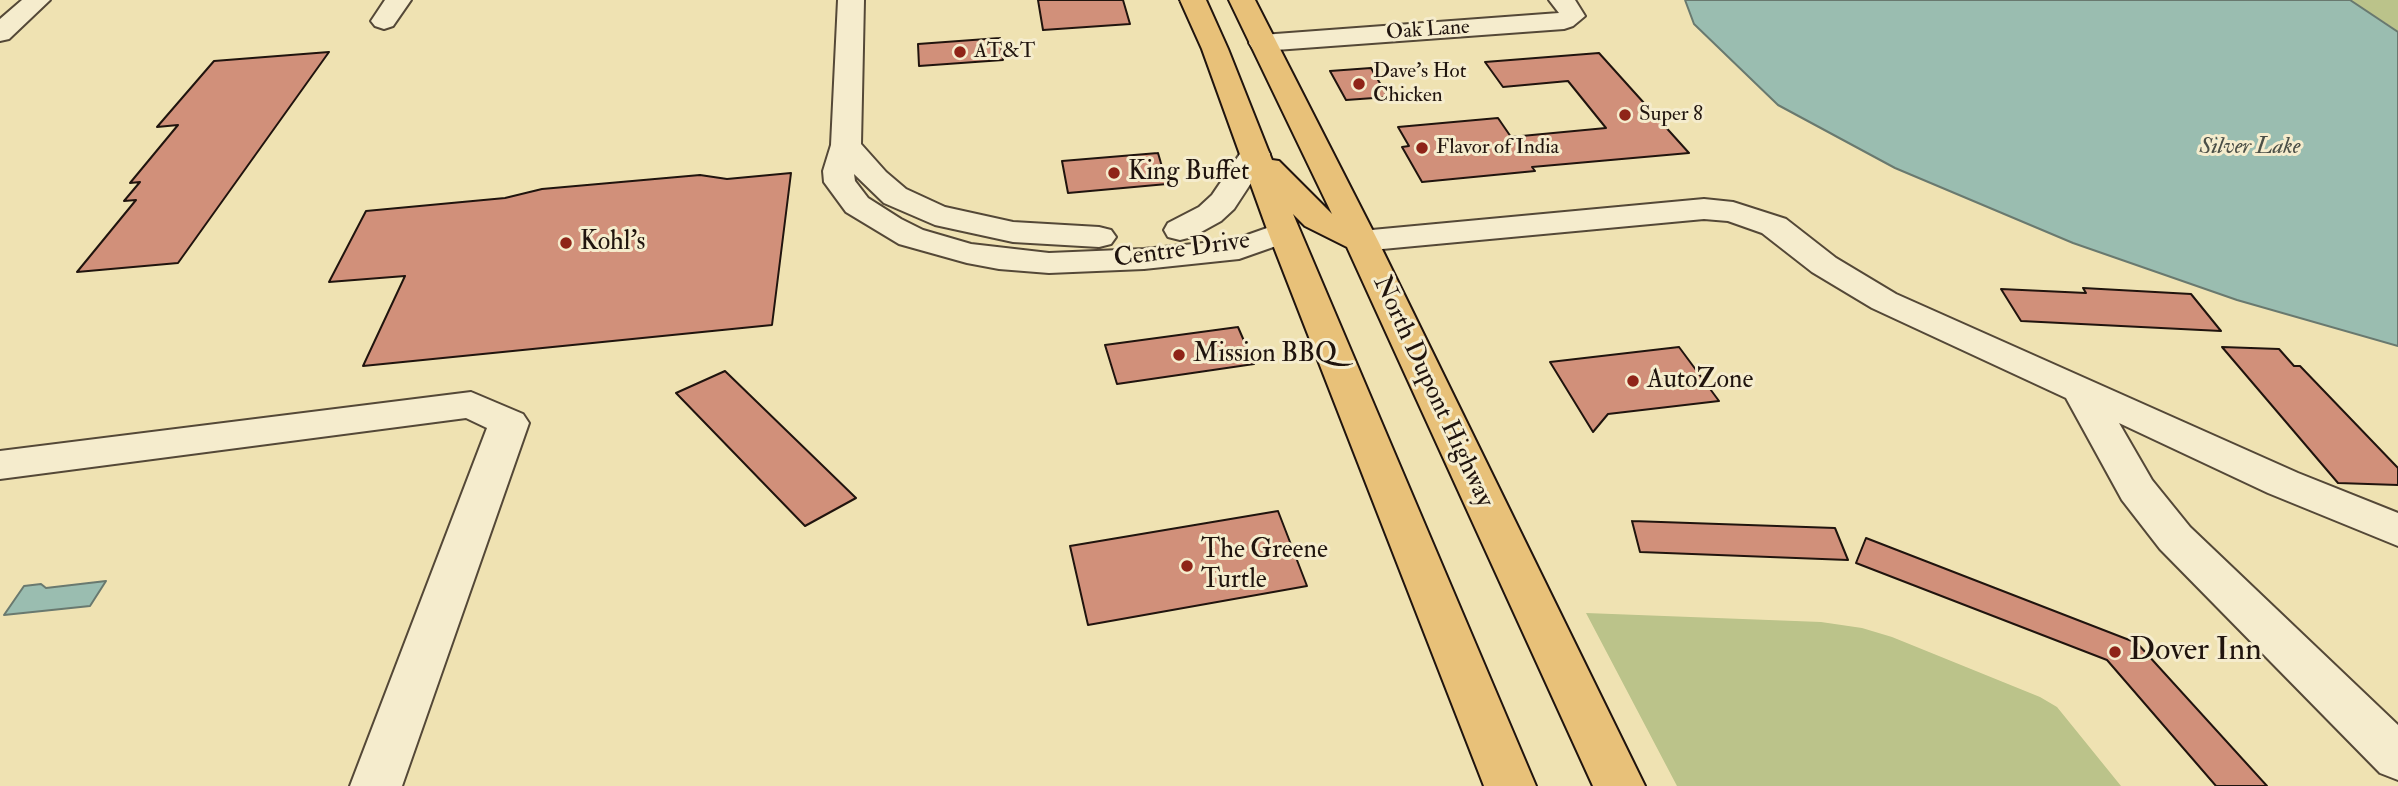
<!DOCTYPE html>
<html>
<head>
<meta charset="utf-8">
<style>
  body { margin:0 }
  canvas { display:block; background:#efe2b2 }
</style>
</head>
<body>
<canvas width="2398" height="786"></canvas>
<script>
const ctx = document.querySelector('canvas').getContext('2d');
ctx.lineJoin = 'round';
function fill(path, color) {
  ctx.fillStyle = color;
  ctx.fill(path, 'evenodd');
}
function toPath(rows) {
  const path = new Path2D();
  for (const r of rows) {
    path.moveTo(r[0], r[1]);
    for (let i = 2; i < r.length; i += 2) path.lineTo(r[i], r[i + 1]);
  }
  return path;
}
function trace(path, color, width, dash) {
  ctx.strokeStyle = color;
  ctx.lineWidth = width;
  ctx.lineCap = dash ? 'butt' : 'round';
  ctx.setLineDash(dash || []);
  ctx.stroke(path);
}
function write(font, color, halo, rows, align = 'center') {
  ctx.font = font + ' "IM FELL Double Pica",serif';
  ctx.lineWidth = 6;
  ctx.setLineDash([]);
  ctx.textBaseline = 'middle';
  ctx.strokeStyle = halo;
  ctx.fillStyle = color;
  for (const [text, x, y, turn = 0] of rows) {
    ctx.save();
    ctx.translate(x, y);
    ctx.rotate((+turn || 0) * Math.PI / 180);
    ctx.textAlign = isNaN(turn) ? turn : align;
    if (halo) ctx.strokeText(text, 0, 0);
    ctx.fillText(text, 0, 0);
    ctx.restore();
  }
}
fill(toPath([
  [2350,0,2398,0,2398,32,2392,27],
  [1586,613,1821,622,1862,628,1892,637,2040,697,2057,707,2121,786,1677,786]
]), '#bbc38a');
const water = toPath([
  [1685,0,2350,0,2398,32,2398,346,2237,300,2073,243,1895,168,1778,105,1694,24,1685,0],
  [106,581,90,606,4,615,24,586,41,584,46,588,106,581]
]);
fill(water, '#9abdb0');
trace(water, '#69796f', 2);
const building = toPath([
  [1038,0,1123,0,1130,24,1043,30,1038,0],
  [1000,38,1003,60,919,66,918,44,1000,38],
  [329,52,178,263,77,272,136,200,124,201,140,182,130,183,178,125,157,127,214,61,329,52],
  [1599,53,1689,153,1532,167,1535,171,1422,182,1402,147,1409,146,1398,127,1498,118,1511,137,1606,128,1568,81,1503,87,1485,62,1599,53],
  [1371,68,1388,97,1346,100,1330,71,1371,68],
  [1158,153,1167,184,1068,193,1062,161,1158,153],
  [791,173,772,325,363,366,405,276,329,282,366,211,505,198,542,189,700,175,727,179,791,173],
  [2083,288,2191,294,2221,331,2021,321,2001,289,2086,293,2083,288],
  [1238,327,1254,364,1117,384,1105,345,1238,327],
  [1679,347,1719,401,1608,414,1593,432,1550,362,1679,347],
  [2222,347,2279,349,2294,366,2300,366,2398,468,2398,485,2338,483,2222,347],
  [725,371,856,498,805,526,676,393,725,371],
  [1278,511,1307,586,1088,625,1070,546,1278,511],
  [1632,521,1835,528,1848,560,1640,552,1632,521],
  [1866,538,2137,643,2267,786,2216,786,2107,660,1856,563,1866,538]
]);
fill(building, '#d1907a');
trace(building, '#20140e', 2);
const minor = toPath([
  [22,0,50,0,9,39,0,41,0,19,22,0],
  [385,0,411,0,393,26,384,29,375,26,371,21,385,0],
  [838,0,864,0,861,144,886,172,906,189,945,207,1013,222,1099,227,1111,230,1116,237,1111,244,1099,247,1013,242,935,225,884,203,854,174,855,181,868,198,901,219,923,230,971,244,1049,253,1144,249,1233,240,1284,222,1296,225,1300,232,1296,239,1239,259,1144,269,1049,273,999,269,967,263,899,244,846,212,824,182,823,171,831,145,838,0],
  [1549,0,1575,0,1585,16,1573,26,1564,29,1262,51,1253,49,1249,43,1253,37,1262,35,1559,13,1549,0],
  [1255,145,1266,148,1270,154,1234,209,1221,221,1192,237,1180,240,1168,237,1164,230,1168,223,1199,207,1212,195,1244,148,1255,145],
  [1704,199,1733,202,1786,219,1836,258,1896,294,2298,473,2398,513,2398,546,2268,493,2119,423,2152,480,2190,527,2398,725,2398,780,2380,773,2160,549,2122,500,2066,398,1872,308,1812,272,1762,233,1728,221,1704,219,1361,251,1349,248,1344,241,1349,234,1361,231,1704,199],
  [471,392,523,414,529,423,402,786,350,786,487,428,466,418,0,479,0,451,471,392]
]);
const highway = toPath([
  [1180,0,1206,0,1228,49,1272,160,1279,161,1332,214,1229,0,1255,0,1378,241,1645,786,1593,786,1347,247,1305,226,1293,214,1536,786,1484,786,1268,232,1202,49,1180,0]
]);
trace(minor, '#544837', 4);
trace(highway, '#20140e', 4);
fill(minor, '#f5eccd');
fill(highway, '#e8c179');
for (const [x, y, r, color] of [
  [960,52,7,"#8f2418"],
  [1359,84,7,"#8f2418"],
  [1625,115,7,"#8f2418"],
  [1422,148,7,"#8f2418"],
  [1114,173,7,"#8f2418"],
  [566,243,7,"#8f2418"],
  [1179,355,7,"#8f2418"],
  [1633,381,7,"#8f2418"],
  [1187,566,7,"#8f2418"],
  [2115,652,7,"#8f2418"]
]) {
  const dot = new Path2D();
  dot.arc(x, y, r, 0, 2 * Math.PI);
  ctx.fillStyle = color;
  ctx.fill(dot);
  trace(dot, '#f5eccd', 2.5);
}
write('21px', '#20140e', '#f5eccd', [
  ["Oak Lane",1428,31,-4]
]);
write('21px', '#20140e', '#f5eccd', [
  ["AT&T",974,52],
  ["Dave's Hot",1373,72],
  ["Chicken",1373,96],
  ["Super 8",1639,115],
  ["Flavor of India",1436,148]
], 'left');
write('italic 23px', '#4b4f47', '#f5eccd', [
  ["Silver Lake",2250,148]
]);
write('26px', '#20140e', '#f5eccd', [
  ["King Buffet",1128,173],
  ["Kohl's",580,243],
  ["Mission BBQ",1193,355],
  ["AutoZone",1647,381],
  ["The Greene",1201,551],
  ["Turtle",1201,581]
], 'left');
write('26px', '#20140e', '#f5eccd', [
  ["Centre Drive",1182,251,-8],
  ["North Dupont Highway",1432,392,65]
]);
write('32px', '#20140e', '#f5eccd', [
  ["Dover Inn",2129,652]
], 'left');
</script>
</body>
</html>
